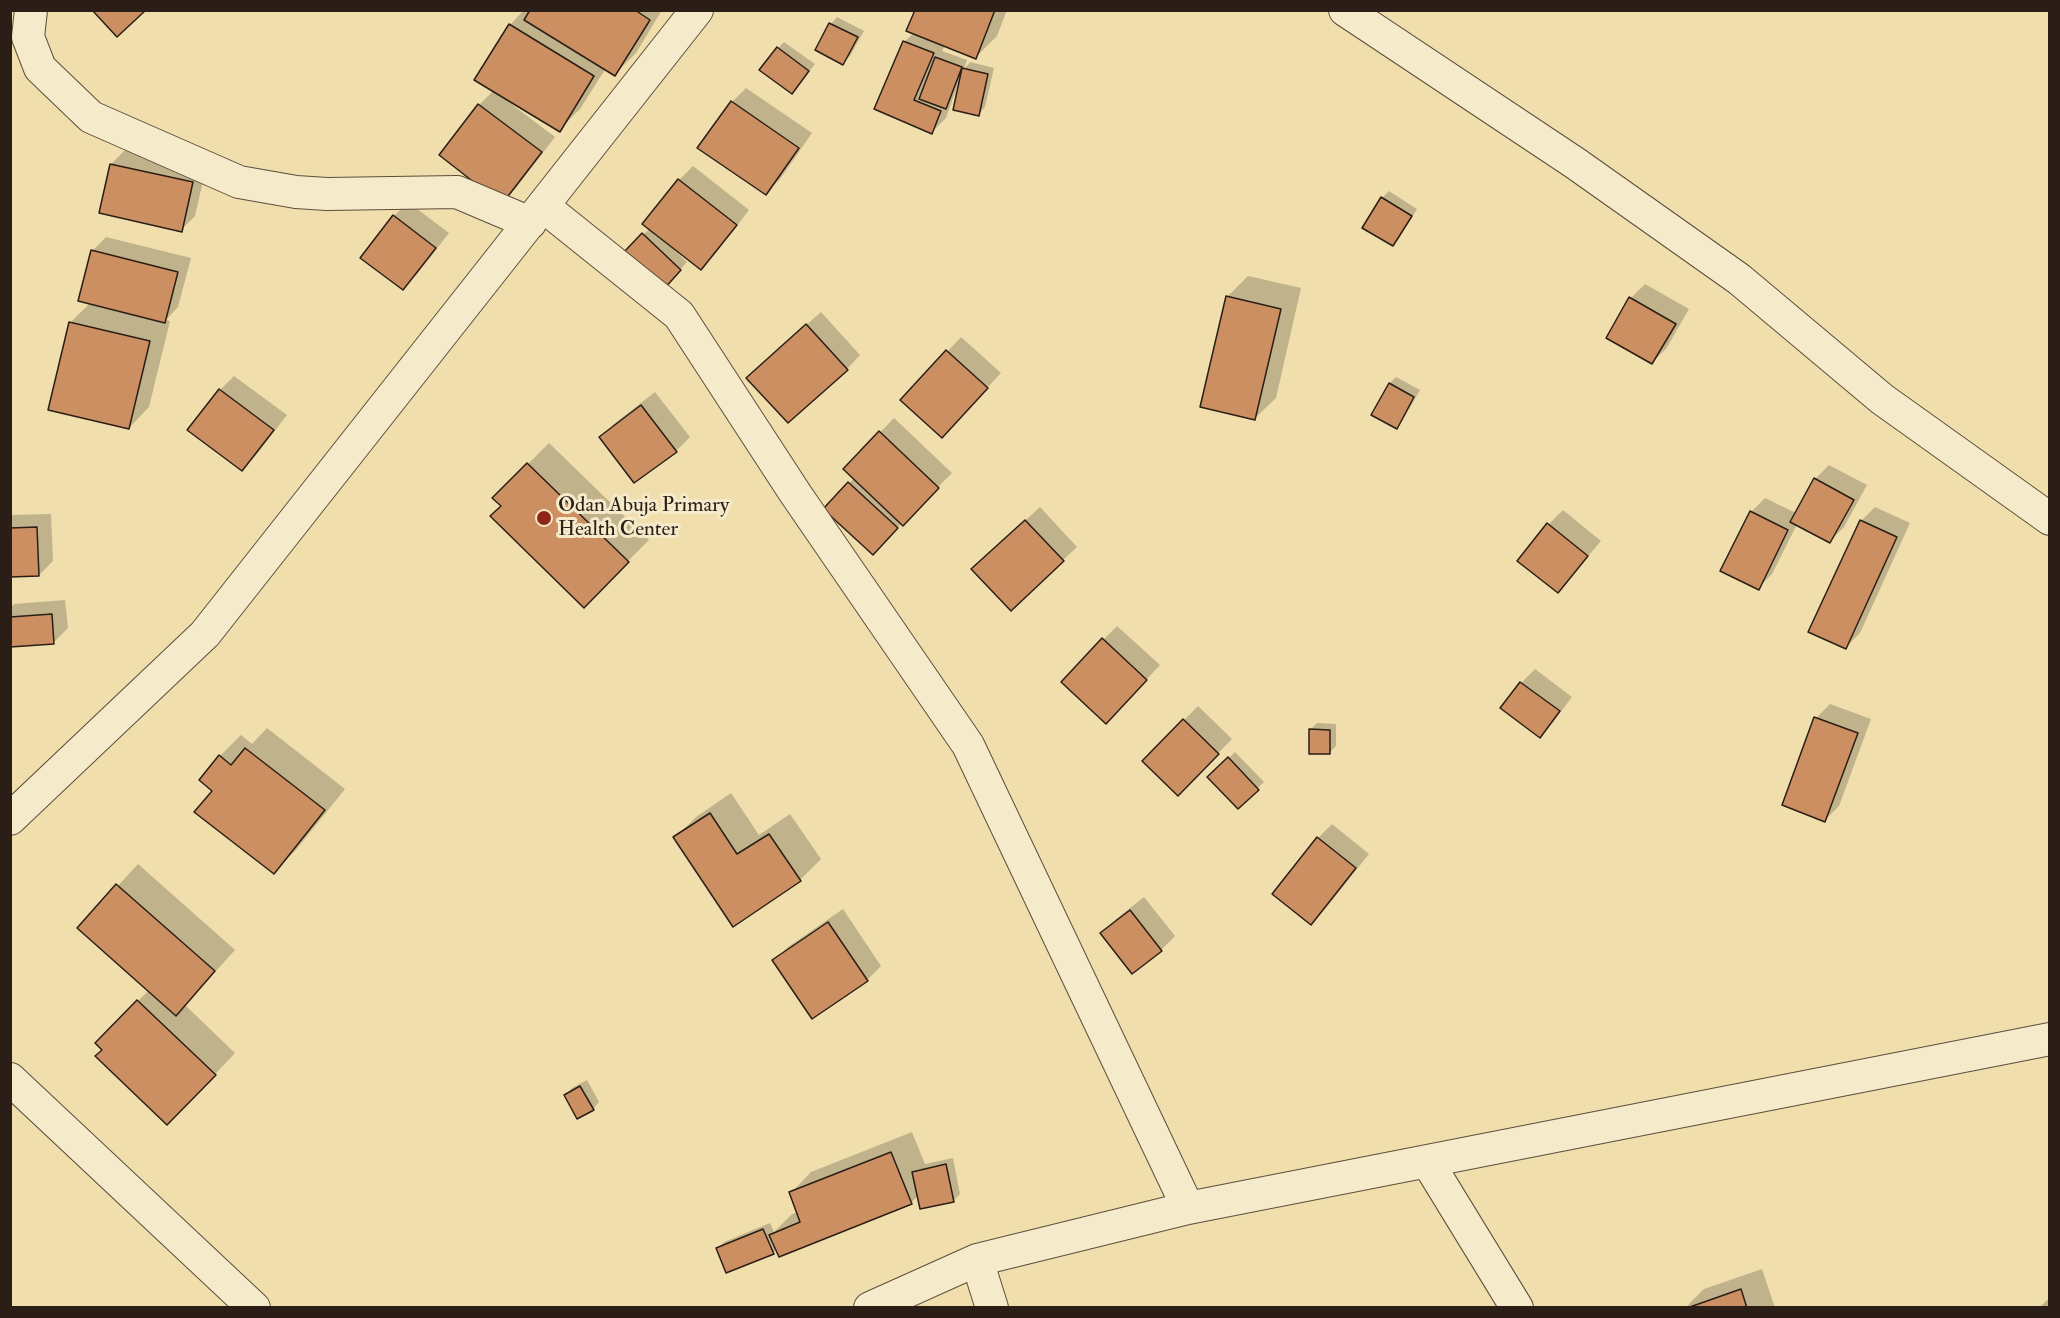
<!DOCTYPE html>
<html>
<head>
<meta charset="utf-8">
<style>
  body { margin:0 }
  #map { position:relative; width:2060px; height:1318px; overflow:hidden; background:#f0dfad; font-family:"IM FELL Double Pica",serif }
  canvas { display:block }
  .frame { position:absolute; inset:0; border:12px solid #2a1e16; pointer-events:none }
</style>
</head>
<body>
<div id="map">
<canvas width="2060" height="1318"></canvas>
<div class="frame"></div>
</div>
<script>
const ctx = document.querySelector('canvas').getContext('2d');
ctx.lineJoin = 'round';
function fill(path, color) {
  ctx.fillStyle = color;
  ctx.fill(path, 'evenodd');
}
function toPath(rows) {
  const path = new Path2D();
  for (const r of rows) {
    path.moveTo(r[0], r[1]);
    for (let i = 2; i < r.length; i += 2) path.lineTo(r[i], r[i + 1]);
  }
  return path;
}
function trace(path, color, width, dash) {
  ctx.strokeStyle = color;
  ctx.lineWidth = width;
  ctx.lineCap = dash ? 'butt' : 'round';
  ctx.setLineDash(dash || []);
  ctx.stroke(path);
}
function write(font, color, halo, rows, align = 'center') {
  ctx.font = font + ' "IM FELL Double Pica",serif';
  ctx.lineWidth = 6;
  ctx.setLineDash([]);
  ctx.textBaseline = 'middle';
  ctx.strokeStyle = halo;
  ctx.fillStyle = color;
  for (const [text, x, y, turn = 0] of rows) {
    ctx.save();
    ctx.translate(x, y);
    ctx.rotate((+turn || 0) * Math.PI / 180);
    ctx.textAlign = isNaN(turn) ? turn : align;
    if (halo) ctx.strokeText(text, 0, 0);
    ctx.fillText(text, 0, 0);
    ctx.restore();
  }
}
fill(toPath([
  [524,10,662,10,636,53,615,74,606,68,580,109,559,130,507,98,506,100,555,137,516,188,502,202,441,155,479,105,494,90,510,25],
  [916,10,1007,10,997,36,976,57,945,45,942,51,967,60,964,69,970,62,994,68,985,107,979,114,958,84,946,118,932,132,876,108,905,41,914,33],
  [837,17,864,31,850,56,843,63,831,24],
  [784,42,815,64,792,93,778,48],
  [746,88,812,133,780,179,766,193,732,102],
  [125,150,206,168,195,216,181,230,111,164],
  [693,166,749,210,715,254,701,268,670,244,669,245,687,262,671,280,627,252,650,228,679,180],
  [1389,191,1417,209,1399,238,1393,244,1382,198],
  [408,202,449,233,417,274,403,288,394,216],
  [106,237,191,258,178,307,166,320,170,321,149,407,129,428,70,323,90,303,92,251],
  [1248,276,1301,288,1276,398,1255,418,1227,297],
  [1645,284,1689,309,1666,349,1652,362,1631,298],
  [821,312,860,355,847,369,762,364],
  [961,337,1001,373,955,422,902,400],
  [234,376,287,415,256,455,242,469,189,430,220,390],
  [1396,377,1420,390,1403,420,1397,427,1390,383],
  [655,392,690,437,676,451,601,437,615,423],
  [894,418,952,473,872,553,825,509,854,478,845,469],
  [549,443,649,540,584,605,503,506,494,498],
  [1829,465,1867,485,1844,527,1830,541,1797,524,1772,574,1758,588,1751,512,1765,498,1796,513,1815,479],
  [1040,507,1077,547,1063,560,987,556],
  [1875,507,1910,523,1860,633,1846,647,1861,521],
  [1563,510,1601,541,1558,591,1519,561,1549,524],
  [51,514,53,561,39,575,10,576,10,515],
  [65,600,68,628,54,642,10,645,10,608,14,604],
  [1117,626,1160,665,1120,708,1103,640],
  [1535,669,1572,697,1553,722,1539,736,1502,708,1521,683],
  [1830,704,1871,719,1839,806,1825,820,1816,718],
  [1198,706,1232,739,1178,794,1144,761],
  [1317,723,1336,724,1336,746,1329,753,1310,730],
  [267,728,345,789,295,851,274,872,214,790,220,756,241,735,252,744],
  [1235,752,1264,782,1238,807,1209,777],
  [731,793,759,835,790,814,821,859,800,880,675,838,696,817],
  [1332,824,1369,854,1325,909,1311,923,1318,838],
  [138,864,235,950,185,1005,235,1053,188,1103,104,1050,97,1043,149,990,79,928],
  [1144,897,1175,936,1161,950,1132,972,1102,933,1116,919],
  [843,909,881,966,867,980,813,1017,774,961,788,947],
  [587,1080,599,1102,593,1109,566,1095,572,1088],
  [912,1132,925,1164,953,1158,960,1194,954,1200,919,1195,911,1203,777,1249,773,1253,718,1248,724,1242,770,1223,774,1232,792,1214,798,1212,791,1193,811,1172],
  [1762,1269,1775,1308,1685,1308,1704,1289],
  [2050,1297,2050,1308,2040,1308,2040,1307]
]), '#0003');
const building = toPath([
  [92,10,146,10,117,37,92,10],
  [530,10,635,10,650,20,615,76,524,20,530,10],
  [915,10,995,10,976,59,906,31,915,10],
  [829,23,858,37,843,65,815,50,829,23],
  [509,24,594,76,560,132,474,80,509,24],
  [903,41,934,53,914,100,941,111,932,134,874,109,903,41],
  [777,47,809,71,792,94,759,70,777,47],
  [935,57,962,67,946,109,919,99,935,57],
  [962,68,988,74,979,116,953,110,962,68],
  [731,101,799,148,766,195,697,148,731,101],
  [478,104,542,152,502,204,439,155,478,104],
  [110,164,193,182,182,232,99,213,110,164],
  [678,179,737,225,701,270,642,224,678,179],
  [1381,197,1412,216,1393,246,1362,228,1381,197],
  [393,215,436,248,403,290,360,258,393,215],
  [642,233,681,270,664,289,624,252,642,233],
  [91,250,178,272,165,323,78,301,91,250],
  [1226,296,1281,309,1255,420,1200,407,1226,296],
  [1629,297,1676,324,1652,364,1606,338,1629,297],
  [69,322,150,341,129,429,48,410,69,322],
  [806,324,848,370,788,423,746,378,806,324],
  [946,350,988,388,942,438,900,400,946,350],
  [1389,383,1414,397,1397,429,1371,415,1389,383],
  [219,389,274,430,242,471,187,430,219,389],
  [641,405,677,452,634,483,599,437,641,405],
  [879,431,939,488,903,526,843,469,879,431],
  [527,463,629,562,584,608,490,516,501,506,492,498,527,463],
  [1814,478,1854,500,1830,543,1790,522,1814,478],
  [848,482,898,528,873,555,823,509,848,482],
  [1750,511,1788,530,1759,590,1720,571,1750,511],
  [1025,520,1064,561,1011,611,971,569,1025,520],
  [1860,520,1897,537,1846,649,1808,632,1860,520],
  [1547,523,1588,556,1558,593,1517,561,1547,523],
  [37,527,39,576,10,577,10,528,37,527],
  [52,614,54,644,10,647,10,617,52,614],
  [1102,638,1147,680,1106,724,1061,682,1102,638],
  [1520,682,1560,711,1540,738,1500,708,1520,682],
  [1814,717,1858,733,1825,822,1782,805,1814,717],
  [1183,719,1219,754,1178,796,1142,761,1183,719],
  [1309,729,1330,730,1330,754,1309,754,1309,729],
  [245,748,325,810,274,874,194,812,212,791,199,780,219,755,231,765,245,748],
  [1228,757,1259,790,1238,809,1207,777,1228,757],
  [710,813,737,854,769,834,801,881,733,927,673,837,710,813],
  [1317,837,1356,868,1311,925,1272,894,1317,837],
  [116,884,215,971,176,1016,77,928,116,884],
  [1130,910,1162,951,1132,974,1100,933,1130,910],
  [828,922,868,981,812,1019,772,960,828,922],
  [137,1000,216,1075,167,1125,95,1056,102,1050,95,1043,137,1000],
  [580,1086,594,1110,577,1119,564,1095,580,1086],
  [891,1152,912,1204,779,1257,769,1235,800,1222,789,1192,891,1152],
  [946,1164,954,1202,920,1209,912,1172,946,1164],
  [763,1229,774,1254,726,1273,716,1248,763,1229],
  [1741,1289,1747,1308,1687,1308,1741,1289]
]);
fill(building, '#cc8f61');
trace(building, '#2a1e16', 1.5);
const street = toPath([
  [31,10,28,37,40,68,91,117,239,182,296,192,327,194,457,192,530,223],
  [1345,10,1575,163,1739,279,1882,399,2050,519],
  [543,206,679,315,795,493,968,745,1188,1208],
  [10,819,205,634,697,10],
  [10,1079,254,1308],
  [1427,1161,1517,1308],
  [977,1260,992,1308],
  [870,1308,977,1260,1188,1208,2050,1039]
]);
trace(street, '#5c4e3c', 34);
trace(street, '#f5eaca', 32);
for (const [x, y, r, color] of [
  [544,518,8,"#8f2418"]
]) {
  const dot = new Path2D();
  dot.arc(x, y, r, 0, 2 * Math.PI);
  ctx.fillStyle = color;
  ctx.fill(dot);
  trace(dot, '#f5eaca', 2);
}
write('21px', '#2a1e16', '#f5eaca', [
  ["Odan Abuja Primary",558,506],
  ["Health Center",558,530]
], 'left');
</script>
</body>
</html>
